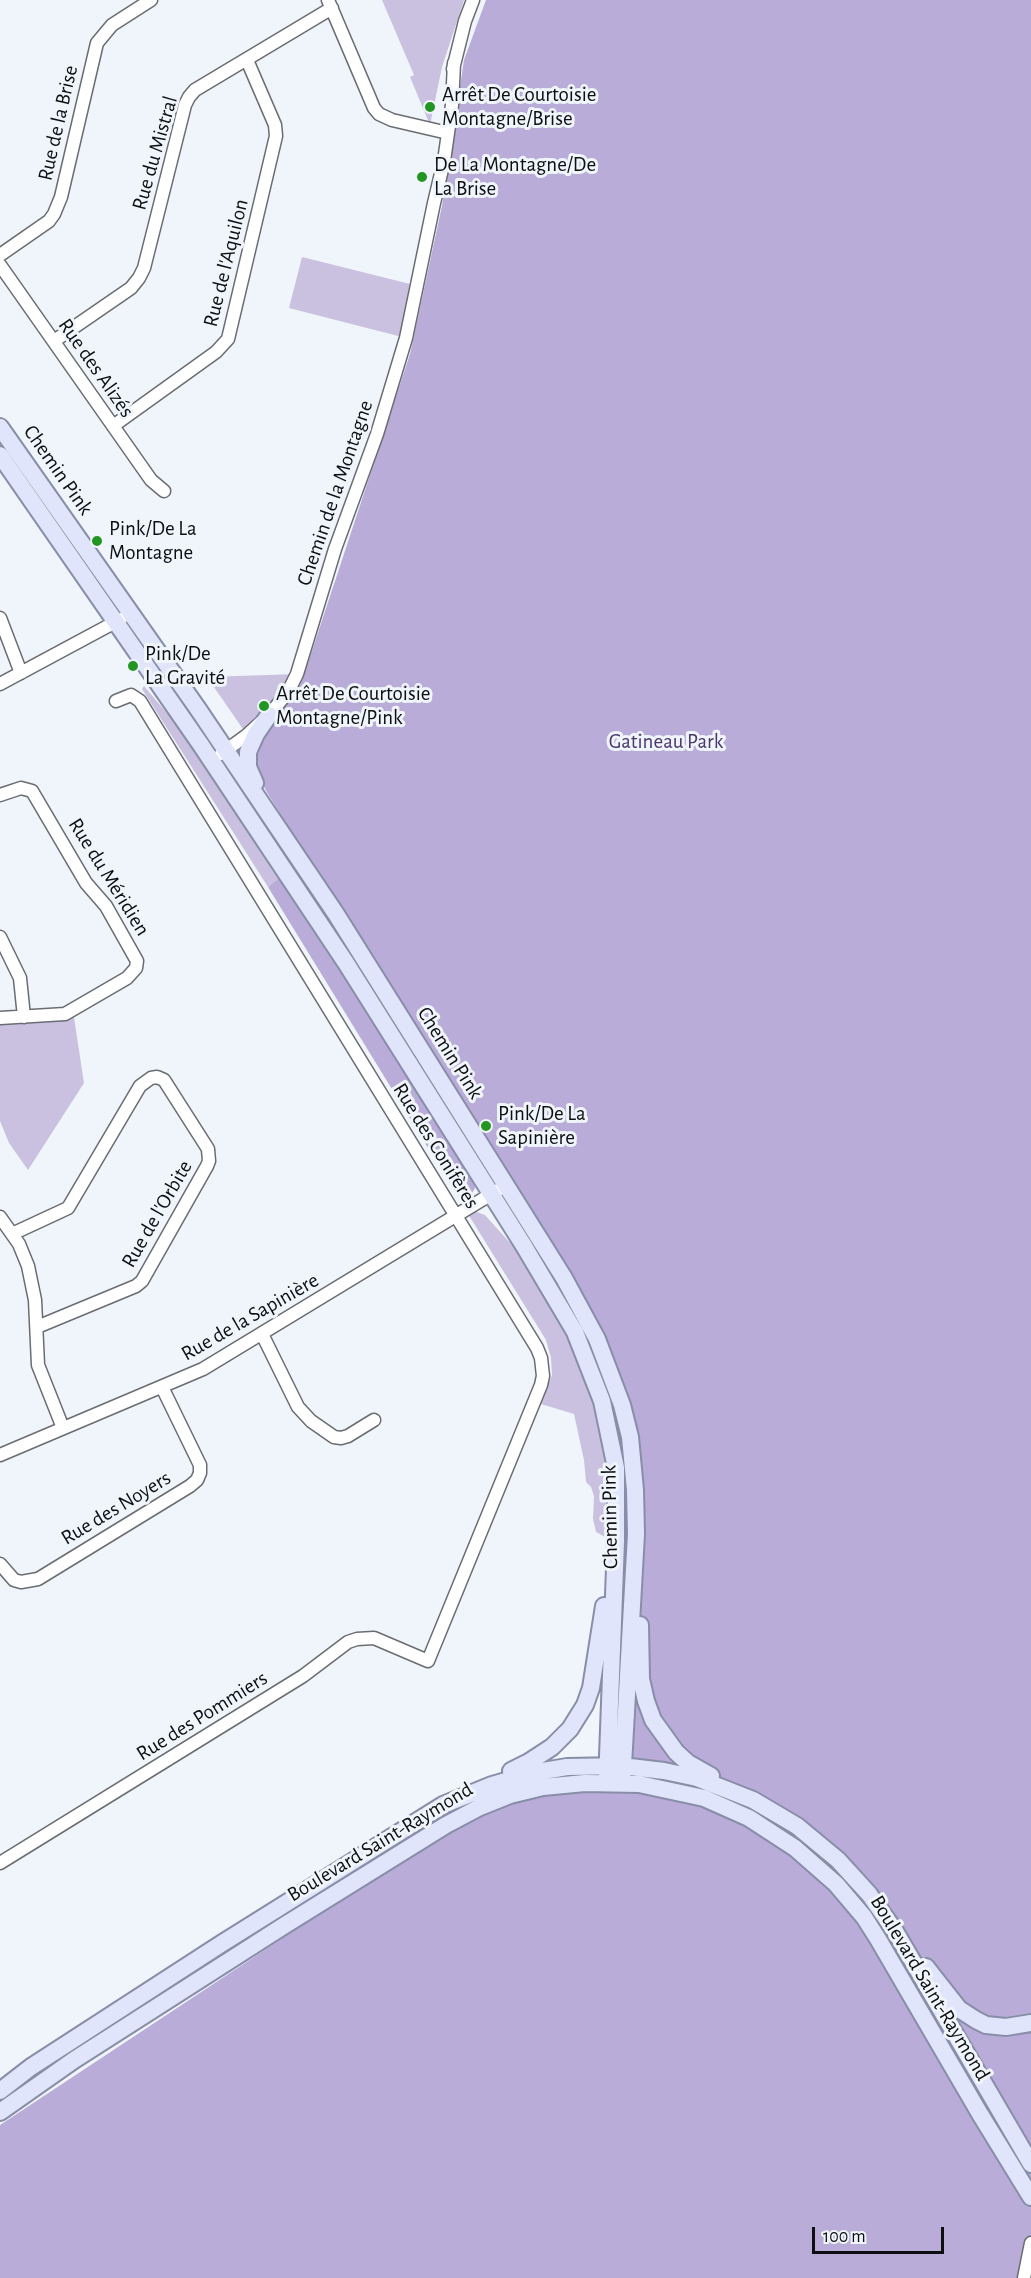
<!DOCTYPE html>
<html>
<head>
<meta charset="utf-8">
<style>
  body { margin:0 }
  #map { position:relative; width:1031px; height:2278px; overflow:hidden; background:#f0f5fb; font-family:"Alegreya Sans",sans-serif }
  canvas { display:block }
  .scale { position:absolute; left:812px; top:2227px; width:132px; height:27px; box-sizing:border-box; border:3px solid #0d0f11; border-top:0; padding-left:8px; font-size:18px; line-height:21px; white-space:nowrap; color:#0d0f11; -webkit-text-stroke:4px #f0f5fb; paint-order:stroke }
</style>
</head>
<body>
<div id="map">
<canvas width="1031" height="2278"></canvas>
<div class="scale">100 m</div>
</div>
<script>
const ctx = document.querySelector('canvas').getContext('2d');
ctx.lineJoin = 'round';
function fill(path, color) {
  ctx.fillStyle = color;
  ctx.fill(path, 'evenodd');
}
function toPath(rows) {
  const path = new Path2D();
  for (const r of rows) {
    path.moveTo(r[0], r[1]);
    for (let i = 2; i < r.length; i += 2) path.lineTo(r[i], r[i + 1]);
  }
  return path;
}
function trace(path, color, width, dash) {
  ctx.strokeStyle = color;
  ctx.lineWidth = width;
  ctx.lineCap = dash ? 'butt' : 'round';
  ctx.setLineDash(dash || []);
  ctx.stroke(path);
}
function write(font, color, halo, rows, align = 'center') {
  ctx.font = font + ' "Alegreya Sans",sans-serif';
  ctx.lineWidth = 6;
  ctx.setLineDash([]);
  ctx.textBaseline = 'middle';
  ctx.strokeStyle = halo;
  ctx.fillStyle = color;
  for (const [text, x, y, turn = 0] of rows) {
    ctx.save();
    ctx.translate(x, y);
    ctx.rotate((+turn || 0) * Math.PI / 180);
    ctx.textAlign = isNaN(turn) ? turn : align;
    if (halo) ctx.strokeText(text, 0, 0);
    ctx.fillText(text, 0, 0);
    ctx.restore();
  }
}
fill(toPath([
  [382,0,464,0,442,67,430,125,410,77,414,75],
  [302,257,418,286,406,338,289,308],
  [297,674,247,735,207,677],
  [144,686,182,731,281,876,268,887,142,689],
  [73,1011,84,1083,28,1170,9,1143,0,1121,0,1018],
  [474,1211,485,1215,521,1255,560,1316,594,1390,608,1461,608,1512,605,1537,596,1532,593,1519,594,1496,591,1487,586,1482,584,1460,574,1414,541,1404,552,1375,551,1358,546,1340,468,1214]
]), '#cac1e1');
fill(toPath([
  [486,0,1031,0,1031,2278,0,2278,0,2125,416,1850,471,1819,512,1801,553,1792,619,1789,638,1451,567,1274,268,794,259,778,255,765,255,752,275,718,295,695,303,678,410,354,442,206,464,60],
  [281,876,339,964,473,1181,475,1188,471,1195,465,1197,459,1197,455,1192,268,887]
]), '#b9acd8');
const minor = toPath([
  [328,0,374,108,379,114,392,120,448,133],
  [453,69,465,21,473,0],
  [0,255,49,221,54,214,61,197,97,43,112,25,151,0],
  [0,265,151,480,164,491],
  [54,341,131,288,139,278,144,268,185,105,189,97,195,90,332,8],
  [113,426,216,352,228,339,276,136,275,125,247,60],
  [0,618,21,673],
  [0,684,121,619],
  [221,754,247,735,269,715,288,692,297,674,335,549,377,434,406,338,434,203,444,161,452,105,454,63],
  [0,795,21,788,32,791,86,883,106,906,137,961,136,968,127,978,65,1014,0,1018],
  [0,937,20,978,24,1017],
  [0,1217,19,1244,28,1266,35,1300,38,1365,63,1428],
  [12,1234,68,1208,140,1086,151,1078,157,1077,164,1080,208,1149,209,1161,207,1166,142,1281,136,1286,37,1327],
  [262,1334,298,1407,311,1421,334,1437,341,1438,348,1436,374,1420],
  [0,1455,203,1369,498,1190],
  [0,1564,14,1580,21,1582,38,1579,190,1486,197,1480,200,1473,200,1465,162,1387],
  [0,1863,303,1676,348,1642,357,1639,374,1638,428,1661,541,1385,543,1376,541,1358,537,1348,140,701,131,695,116,701],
  [1024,2278,1031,2243]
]);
const major = toPath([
  [0,427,198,709,336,914,564,1278,597,1339,622,1405,630,1437,635,1490,636,1534,622,1783],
  [0,455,201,745,346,963,524,1246,575,1332,602,1401,616,1468,616,1541,607,1783],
  [255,783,248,767,248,752,256,734,269,715],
  [640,1625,641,1679,646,1701,653,1720,676,1752,688,1763,711,1776],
  [511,1771,529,1762,552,1747,570,1729,585,1705,591,1688,604,1606],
  [926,1967,959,2009,976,2020,986,2025,1006,2027,1031,2023],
  [0,2091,31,2067,221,1944,443,1805,492,1785,537,1772,567,1767,622,1766,664,1771,697,1778,753,1800,797,1826,838,1860,869,1894,895,1931,1031,2164],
  [0,2112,74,2060,285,1925,446,1825,480,1807,510,1795,543,1787,585,1783,639,1784,704,1798,749,1818,795,1848,836,1884,864,1917,878,1939,980,2114,1031,2197]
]);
trace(minor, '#696d72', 15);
trace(major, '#888ea8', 20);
trace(minor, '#fff', 12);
trace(major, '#e0e5fc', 16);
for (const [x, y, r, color] of [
  [430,107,6,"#239521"],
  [422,177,6,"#239521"],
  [97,541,6,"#239521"],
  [133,666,6,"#239521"],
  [264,706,6,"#239521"],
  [486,1126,6,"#239521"]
]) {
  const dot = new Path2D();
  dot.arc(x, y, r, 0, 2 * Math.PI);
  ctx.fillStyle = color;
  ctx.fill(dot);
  trace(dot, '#f0f5fb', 2);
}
write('21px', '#0d0f11', '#f0f5fb', [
  ["Arrêt De Courtoisie",442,95],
  ["Montagne/Brise",442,119],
  ["De La Montagne/De",434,165],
  ["La Brise",434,189],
  ["Pink/De La",109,529],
  ["Montagne",109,553],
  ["Pink/De",145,654],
  ["La Gravité",145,678],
  ["Arrêt De Courtoisie",276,694],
  ["Montagne/Pink",276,718],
  ["Pink/De La",498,1114],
  ["Sapinière",498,1138]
], 'left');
write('21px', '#0d0f11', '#f0f5fb', [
  ["Rue de la Brise",58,123,-77],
  ["Rue du Mistral",155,153,-74],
  ["Rue de l'Aquilon",226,263,-76],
  ["Rue des Alizés",96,368,55],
  ["Chemin Pink",58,470,55],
  ["Chemin de la Montagne",335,493,-71],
  ["Rue du Méridien",109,877,58],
  ["Chemin Pink",450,1053,58],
  ["Rue des Conifères",436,1146,58],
  ["Rue de l'Orbite",157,1214,-60],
  ["Rue de la Sapinière",250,1317,-30],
  ["Rue des Noyers",116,1508,-31],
  ["Chemin Pink",610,1517,-91],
  ["Rue des Pommiers",202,1716,-32],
  ["Boulevard Saint-Raymond",380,1842,-31],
  ["Boulevard Saint-Raymond",930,1988,59]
]);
write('21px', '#4b376e', '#f0f5fb', [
  ["Gatineau Park",666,742]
]);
</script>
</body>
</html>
